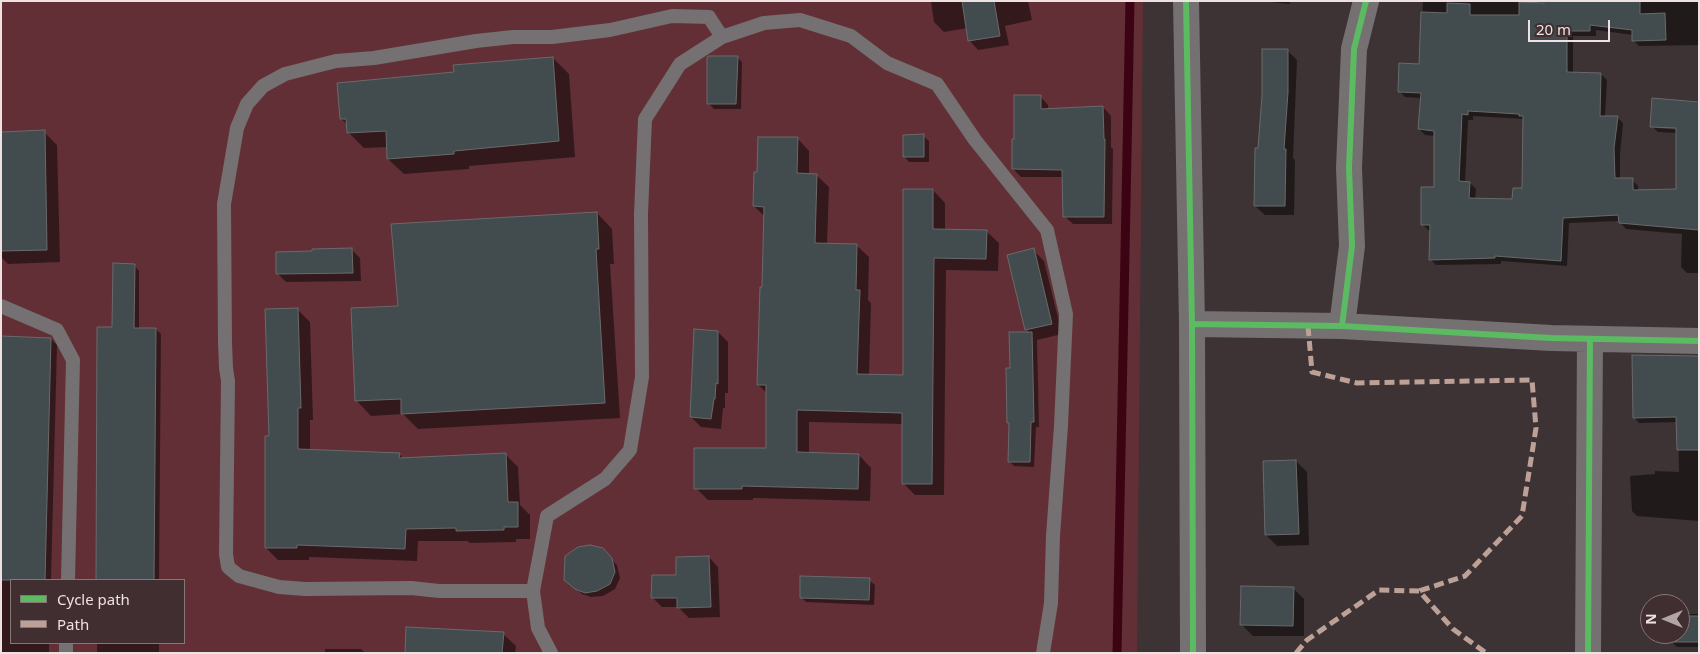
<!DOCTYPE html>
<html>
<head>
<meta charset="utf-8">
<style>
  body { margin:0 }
  #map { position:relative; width:1700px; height:654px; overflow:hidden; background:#3d3234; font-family:"Noto Sans",sans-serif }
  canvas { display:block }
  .frame { position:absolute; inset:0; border:2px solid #eee1e2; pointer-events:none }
  .legend { position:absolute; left:10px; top:579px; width:175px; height:65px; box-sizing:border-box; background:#412e30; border:1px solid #867677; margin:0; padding:6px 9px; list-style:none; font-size:15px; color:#eee1e2 }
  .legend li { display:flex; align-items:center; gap:10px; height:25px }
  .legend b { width:25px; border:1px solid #867677 }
  .north { position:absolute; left:1640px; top:594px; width:50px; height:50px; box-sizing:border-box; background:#412e30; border:1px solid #867677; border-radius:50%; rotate:270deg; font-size:14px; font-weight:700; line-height:20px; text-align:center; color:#eee1e2 }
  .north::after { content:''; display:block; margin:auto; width:18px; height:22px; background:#b0a4a5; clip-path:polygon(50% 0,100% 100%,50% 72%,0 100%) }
  .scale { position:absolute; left:1528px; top:20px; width:82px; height:22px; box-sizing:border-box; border:2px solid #eee1e2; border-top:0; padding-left:6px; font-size:15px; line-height:18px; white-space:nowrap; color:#eee1e2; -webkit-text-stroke:4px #412e30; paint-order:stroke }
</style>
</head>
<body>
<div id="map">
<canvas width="1700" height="654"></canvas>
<div class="frame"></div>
<ul class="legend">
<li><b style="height:6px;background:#5cba63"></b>Cycle path</li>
<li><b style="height:6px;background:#bda197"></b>Path</li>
</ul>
<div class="north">N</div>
<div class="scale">20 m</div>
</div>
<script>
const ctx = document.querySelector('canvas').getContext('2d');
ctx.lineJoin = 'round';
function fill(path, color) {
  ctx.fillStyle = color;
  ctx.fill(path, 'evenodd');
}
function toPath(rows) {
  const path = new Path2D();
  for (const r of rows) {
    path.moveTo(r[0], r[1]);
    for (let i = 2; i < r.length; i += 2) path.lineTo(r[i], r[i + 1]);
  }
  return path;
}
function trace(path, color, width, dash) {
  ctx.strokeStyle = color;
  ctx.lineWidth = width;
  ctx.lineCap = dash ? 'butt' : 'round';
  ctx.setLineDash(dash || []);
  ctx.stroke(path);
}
fill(toPath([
  [1,1,1143,1,1137,653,1,653],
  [11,580,184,580,184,643,11,643]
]), '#622f36');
fill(toPath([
  [931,1,1028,1,1032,20,1005,26,1009,45,978,50,969,40,967,28,944,32,934,22],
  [1269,1,1290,1,1290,4,1270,2],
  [1423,1,1699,1,1699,45,1639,46,1633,40,1633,35,1596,30,1596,36,1573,36,1573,74,1601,74,1607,80,1605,117,1617,117,1623,123,1620,154,1620,180,1632,180,1638,186,1638,191,1677,190,1677,133,1658,132,1652,126,1653,100,1699,101,1699,273,1687,273,1681,267,1682,234,1626,229,1619,221,1569,223,1567,266,1501,261,1501,264,1436,265,1430,259,1431,230,1428,230,1422,224,1435,189,1435,136,1425,135,1419,129,1421,98,1405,97,1399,91,1420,66],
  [1473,116,1524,119,1523,190,1513,201,1475,200,1476,189,1470,183,1465,183,1468,120,1473,120],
  [1656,126,1682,127,1682,130,1656,128],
  [1287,50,1297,60,1293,158,1295,160,1294,215,1265,215,1255,206,1259,149],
  [737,57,742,62,741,109,714,109,708,103],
  [553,58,569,74,575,157,469,166,469,169,404,174,388,159,388,147,364,148,349,133,348,125,341,119,455,73],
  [1040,96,1048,105,1048,110,1103,107,1111,116,1111,147,1113,149,1112,224,1073,224,1064,216,1064,177,1021,177,1013,169,1016,141],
  [44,132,57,145,60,262,8,264,1,257,1,133],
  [923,136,929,141,929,162,909,162,904,156],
  [797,138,809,151,809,175,816,175,829,187,827,244,856,245,869,257,868,300,871,303,869,375,905,376,933,190,945,203,945,231,986,231,999,243,998,271,946,270,944,495,915,495,903,483,903,424,809,422,809,454,859,455,871,468,870,501,753,498,753,500,708,500,696,488,767,449,767,393,758,385,765,217,754,206,758,173],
  [597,213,612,229,614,264,610,264,620,418,418,429,403,414,371,416,356,400,399,307],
  [351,249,360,258,361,281,286,282,278,274],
  [1033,250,1044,261,1062,334,1037,340,1039,427,1036,427,1034,467,1014,466,1009,461,1010,425,1008,422,1011,369,1030,333,1026,329],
  [134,265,139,271,139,329,156,329,161,334,159,580,97,580,99,329,113,329],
  [297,309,310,322,313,420,310,420,310,451,399,454,404,459,506,455,518,467,520,505,530,515,530,539,516,539,516,542,470,543,467,541,418,541,417,561,309,557,309,560,278,560,266,548,271,437],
  [718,332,728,342,728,393,725,393,725,408,723,408,721,429,701,427,691,417],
  [1,337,51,339,57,345,51,580,11,580,11,643,49,643,49,653,1,653],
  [1699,357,1699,521,1637,516,1632,511,1630,476,1655,474,1655,471,1679,472,1678,422,1639,423,1634,417],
  [1296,461,1307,472,1309,545,1277,546,1266,535],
  [602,550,617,565,620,578,615,589,603,596,591,597,582,594,566,579],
  [709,557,718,567,720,617,689,618,678,607,662,607,652,597,677,577],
  [869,580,875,585,874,605,806,602,801,597],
  [1293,588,1304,599,1304,636,1253,636,1242,625],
  [1680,614,1699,614,1699,647,1677,647,1672,642,1680,634],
  [503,634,516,646,515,653,406,653],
  [97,643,159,643,159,653,97,653],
  [325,649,361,649,365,653,325,653]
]), '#0007');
trace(toPath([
  [1117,653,1130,1]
]), '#3c0412', 9);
const building = toPath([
  [962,1,994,1,1000,36,968,41,962,1],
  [1544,1,1640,1,1640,14,1665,13,1666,40,1632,41,1632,30,1590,25,1590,31,1567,31,1567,72,1601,73,1600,116,1618,116,1614,148,1615,178,1633,178,1633,190,1676,189,1676,128,1650,127,1652,98,1699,102,1699,230,1619,223,1618,215,1563,218,1561,261,1495,256,1495,258,1429,260,1430,225,1421,225,1421,187,1434,187,1434,131,1418,129,1421,93,1398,92,1399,63,1419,64,1421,12,1447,13,1447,3,1470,4,1470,15,1519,15,1519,2,1544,3,1544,1],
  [1468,111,1519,114,1519,116,1523,116,1522,188,1513,188,1512,199,1469,198,1470,182,1459,181,1462,114,1468,115,1468,111],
  [1262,49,1288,49,1288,92,1284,149,1286,149,1285,206,1254,206,1255,148,1258,148,1262,96,1262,49],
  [709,56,738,56,736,104,707,104,707,57,709,56],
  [553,57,559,141,454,151,454,154,387,159,386,131,347,133,346,119,340,119,337,83,454,72,453,65,553,57],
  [1014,95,1041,95,1041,109,1103,106,1104,139,1105,139,1104,217,1063,217,1062,170,1012,169,1012,139,1014,139,1014,95],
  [45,130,47,250,1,251,1,132,45,130],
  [924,134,924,157,903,157,903,135,924,134],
  [758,137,798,137,797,173,817,174,815,243,857,244,856,290,860,290,857,374,903,375,903,189,933,189,933,229,987,230,986,259,934,258,932,484,902,484,902,413,797,410,797,452,859,454,858,489,742,486,742,489,694,489,694,448,766,448,766,385,757,385,760,287,762,287,764,207,753,206,754,172,757,172,758,137],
  [597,212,599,249,596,249,605,403,401,414,401,399,355,401,351,308,398,306,391,224,597,212],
  [352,248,353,273,276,274,276,252,312,251,312,249,352,248],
  [1034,248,1052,324,1025,330,1007,255,1034,248],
  [113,263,135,264,134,328,156,328,154,580,96,580,97,327,112,327,113,263],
  [298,308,301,408,298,408,298,449,400,453,399,458,506,453,508,502,518,502,518,527,504,527,504,530,456,531,456,528,406,529,405,549,297,545,297,548,265,548,265,436,269,436,265,309,298,308],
  [694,329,718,331,718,384,716,383,715,399,714,399,711,419,690,417,694,329],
  [1009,332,1032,332,1034,422,1031,422,1030,462,1008,462,1009,423,1007,423,1006,368,1010,368,1009,332],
  [1,336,51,338,45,580,1,580,1,336],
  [1632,355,1699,356,1699,450,1677,450,1676,417,1633,418,1632,355],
  [1296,460,1299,534,1265,535,1263,461,1296,460],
  [590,545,603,548,612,558,615,572,610,584,597,591,585,593,575,589,564,580,565,556,578,547,590,545],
  [709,556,711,607,677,608,677,598,651,598,652,575,676,575,676,557,709,556],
  [800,576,870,578,869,600,800,598,800,576],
  [1241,586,1294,587,1293,626,1240,625,1241,586],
  [1680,616,1699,616,1699,642,1671,642,1671,634,1680,634,1680,616],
  [406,627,504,632,502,653,405,653,406,627]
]);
fill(building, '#424b4d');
trace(building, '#6a6a6a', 1);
trace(toPath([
  [1,306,57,330,73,360,68,580],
  [533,591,439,591,411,588,305,589,279,587,239,576,228,567,226,554,228,381,226,368,225,342,224,204,237,128,247,104,263,86,285,74,336,61,374,58,476,41,513,37,552,37,610,30,672,16,709,17,722,37],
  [66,653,66,643],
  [551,653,538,628,533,591,547,516,605,479,630,450,642,377,641,214,645,119,680,64,722,37,764,23,800,20,851,36,887,63,937,84,975,140,1047,230,1066,314,1061,426,1053,536,1051,603,1043,653]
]), '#757071', 14);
trace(toPath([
  [1186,1,1192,324],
  [1366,1,1354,49,1349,168,1352,246,1342,326,1551,338,1699,341],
  [1193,653,1192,324,1342,326],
  [1588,653,1590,339]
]), '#757071', 26);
trace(toPath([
  [1308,326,1312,372,1357,383,1532,380,1536,428,1522,516,1465,576,1419,591],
  [1296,653,1307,640,1379,590,1419,591,1453,629,1486,653]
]), '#bda197', 5, [10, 5]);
trace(toPath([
  [1186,1,1192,324],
  [1366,1,1354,49,1349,168,1352,246,1342,326,1551,338,1699,341],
  [1193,653,1192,324,1342,326],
  [1588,653,1590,339]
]), '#5cba63', 6);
</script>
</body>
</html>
